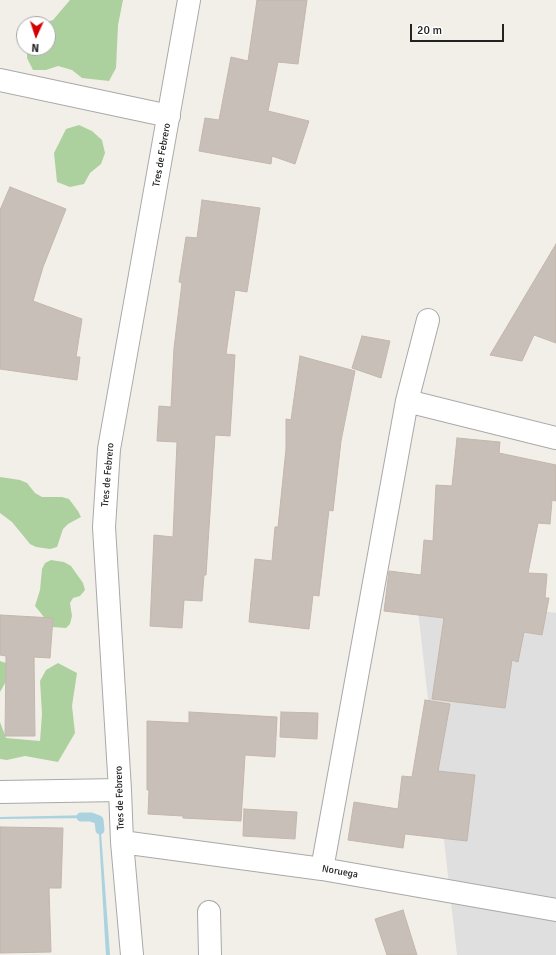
<!DOCTYPE html>
<html>
<head>
<meta charset="utf-8">
<style>
  body { margin:0 }
  #map { position:relative; width:556px; height:955px; overflow:hidden; background:#f2efe9; font-family:Signika,sans-serif }
  canvas { display:block }
  .north { position:absolute; left:16px; top:16px; width:40px; height:40px; box-sizing:border-box; background:#fff; border:1px solid #a7a7a7; border-radius:50%; rotate:183deg; font-size:11px; font-weight:700; line-height:16px; text-align:center; color:#222 }
  .north::after { content:''; display:block; margin:auto; width:14px; height:18px; background:#d40000; clip-path:polygon(50% 0,100% 100%,50% 72%,0 100%) }
  .scale { position:absolute; left:410px; top:24px; width:94px; height:18px; box-sizing:border-box; border:2px solid #222; border-top:0; padding-left:5px; font-size:12px; line-height:14px; white-space:nowrap; color:#222; -webkit-text-stroke:3px #fff; paint-order:stroke }
</style>
</head>
<body>
<div id="map">
<canvas width="556" height="955"></canvas>
<div class="north">N</div>
<div class="scale">20 m</div>
</div>
<script>
const ctx = document.querySelector('canvas').getContext('2d');
ctx.lineJoin = 'round';
function fill(path, color) {
  ctx.fillStyle = color;
  ctx.fill(path, 'evenodd');
}
function toPath(rows) {
  const path = new Path2D();
  for (const r of rows) {
    path.moveTo(r[0], r[1]);
    for (let i = 2; i < r.length; i += 2) path.lineTo(r[i], r[i + 1]);
  }
  return path;
}
function trace(path, color, width, dash) {
  ctx.strokeStyle = color;
  ctx.lineWidth = width;
  ctx.lineCap = dash ? 'butt' : 'round';
  ctx.setLineDash(dash || []);
  ctx.stroke(path);
}
function write(font, color, halo, rows, align = 'center') {
  ctx.font = font + ' Signika,sans-serif';
  ctx.lineWidth = 3;
  ctx.setLineDash([]);
  ctx.textBaseline = 'middle';
  ctx.strokeStyle = halo;
  ctx.fillStyle = color;
  for (const [text, x, y, turn = 0] of rows) {
    ctx.save();
    ctx.translate(x, y);
    ctx.rotate((+turn || 0) * Math.PI / 180);
    ctx.textAlign = isNaN(turn) ? turn : align;
    if (halo) ctx.strokeText(text, 0, 0);
    ctx.fillText(text, 0, 0);
    ctx.restore();
  }
}
fill(toPath([
  [416,593,556,613,556,955,457,955]
]), '#e0dfdf');
fill(toPath([
  [70,0,123,0,118,25,116,68,109,81,82,78,72,70,58,66,46,70,33,70,27,58,27,48,48,48,48,24,40,24,53,20],
  [79,125,92,131,102,140,105,153,101,164,90,173,84,184,70,187,57,182,54,153,66,129],
  [0,477,20,480,27,483,35,493,42,497,62,497,69,499,78,511,81,517,68,524,63,529,57,547,50,549,36,547,30,544,12,522,0,513],
  [51,560,64,562,71,566,83,583,85,590,80,596,73,598,70,603,72,616,70,624,66,628,52,627,35,606,40,590,42,569,45,563],
  [0,661,6,663,9,676,0,692],
  [58,663,77,673,72,706,75,733,58,762,25,756,7,760,0,759,0,722,6,738,40,741,42,714,40,681,46,670]
]), '#add19e');
fill(toPath([
  [93,815,92,818,0,819,0,817],
  [98,817,100,818,110,955,106,955,105,940]
]), '#aad3df');
trace(toPath([
  [81,817,91,817,99,820,100,830]
]), '#aad3df', 9);
const building = toPath([
  [257,0,307,0,298,64,278,62,268,111,309,121,295,164,272,156,271,164,199,151,205,118,219,120,231,57,248,61,257,0],
  [10,187,66,209,43,267,33,301,82,319,76,357,80,357,77,380,0,369,0,210,10,187],
  [202,200,260,208,247,292,235,290,226,354,235,355,230,436,215,435,206,575,204,575,202,601,184,600,182,628,150,626,154,535,173,537,177,442,157,441,159,406,171,407,174,348,182,283,179,282,186,237,197,238,202,200],
  [556,244,556,343,534,335,522,361,490,355,556,244],
  [362,336,390,341,381,378,352,368,362,336],
  [300,356,355,371,341,441,333,511,329,510,319,596,313,595,309,629,249,622,255,559,272,561,275,527,278,527,286,449,286,419,291,420,300,356],
  [457,438,500,442,499,453,556,465,556,501,552,500,550,524,538,523,528,573,547,574,545,598,549,598,542,635,524,632,518,662,512,660,505,708,432,699,444,618,384,611,389,571,421,575,424,540,433,541,436,485,452,486,457,438],
  [0,615,53,618,50,658,34,657,35,736,5,736,6,656,0,655,0,615],
  [425,700,450,704,438,771,475,775,467,841,405,834,403,848,348,840,354,802,398,809,402,776,412,777,425,700],
  [189,712,277,717,275,757,245,755,241,821,183,818,183,816,148,814,149,790,147,790,147,721,189,723,189,712],
  [281,712,318,713,317,739,280,737,281,712],
  [244,809,297,812,295,839,243,836,244,809],
  [0,827,63,828,61,888,49,888,51,952,0,953,0,827],
  [403,910,417,955,387,955,375,919,403,910]
]);
fill(building, '#c7bfb8');
trace(building, '#c4b6ab', 1);
const minor = toPath([
  [0,80,169,116],
  [407,401,556,438],
  [0,792,120,790],
  [122,842,322,869,556,910],
  [322,869,407,401,428,320],
  [209,912,210,955],
  [132,955,122,842,120,790,104,527,109,449,189,0]
]);
trace(minor, '#a9a9a9', 24);
trace(minor, '#fff', 22);
write('10px', '#222', '#fff', [
  ["Tres de Febrero",162,155,-80],
  ["Tres de Febrero",108,475,-85],
  ["Tres de Febrero",120,798,-92],
  ["Noruega",340,872,10]
]);
</script>
</body>
</html>
